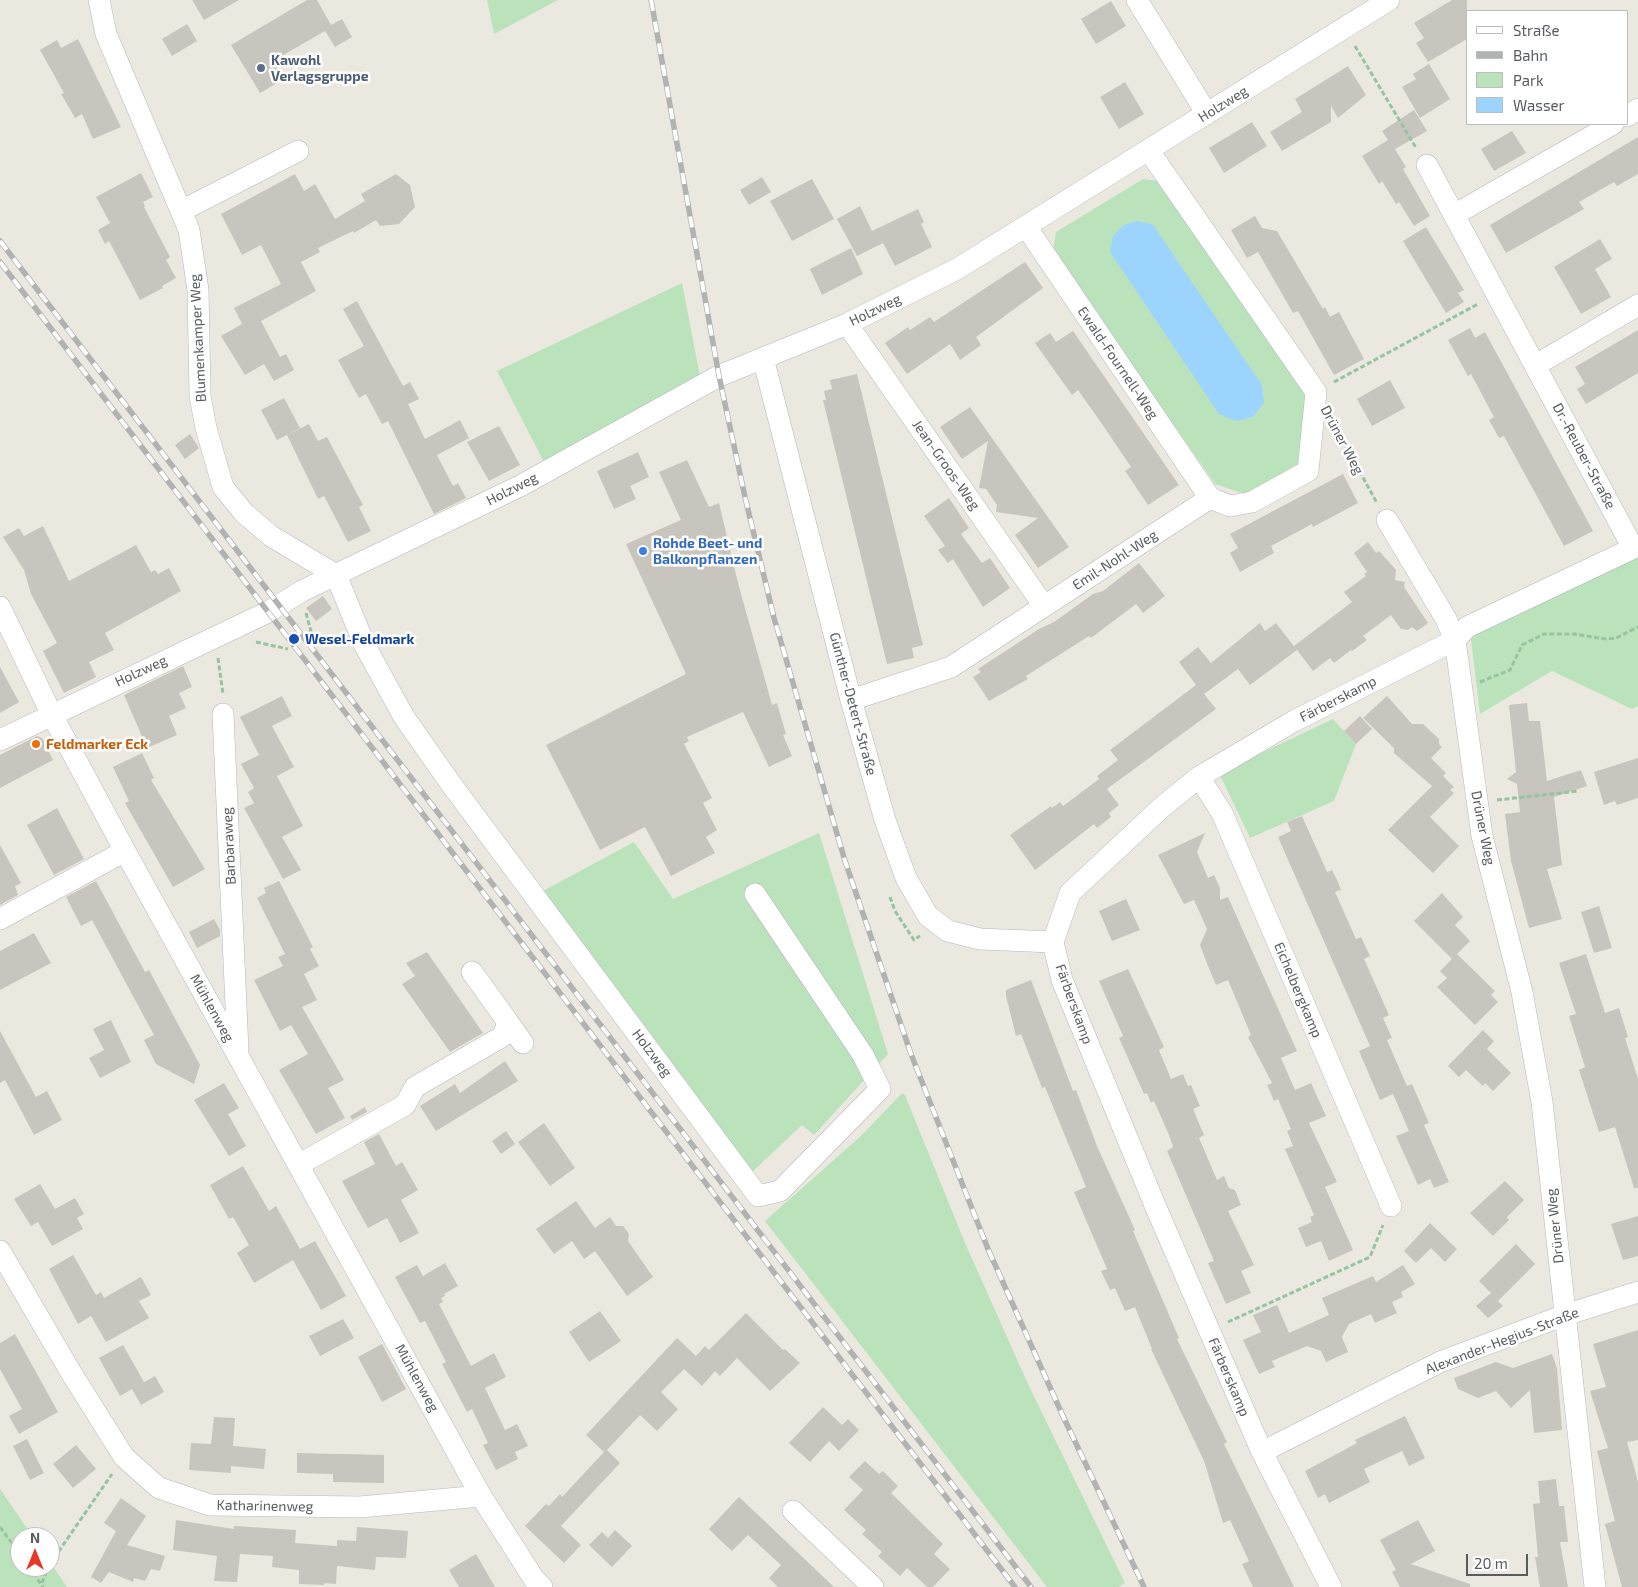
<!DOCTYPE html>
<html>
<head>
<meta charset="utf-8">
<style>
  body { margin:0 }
  #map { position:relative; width:1638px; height:1587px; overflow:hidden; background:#ebe9df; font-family:"Exo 2",sans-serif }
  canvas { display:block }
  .legend { position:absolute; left:1466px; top:10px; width:162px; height:115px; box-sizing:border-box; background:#fff; border:1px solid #bcbebf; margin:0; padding:6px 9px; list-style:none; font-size:15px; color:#585c60 }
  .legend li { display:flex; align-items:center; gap:10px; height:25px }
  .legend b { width:25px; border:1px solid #bcbebf }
  .north { position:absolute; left:10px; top:1527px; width:50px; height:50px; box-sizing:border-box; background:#fff; border:1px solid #bcbebf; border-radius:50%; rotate:0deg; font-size:14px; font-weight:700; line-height:20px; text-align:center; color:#585c60 }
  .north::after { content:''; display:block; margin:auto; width:18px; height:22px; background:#e73729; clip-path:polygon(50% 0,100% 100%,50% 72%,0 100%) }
  .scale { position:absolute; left:1466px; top:1554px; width:62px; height:22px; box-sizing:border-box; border:2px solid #585c60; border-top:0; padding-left:6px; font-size:15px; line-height:18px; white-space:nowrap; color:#585c60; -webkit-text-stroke:4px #fff; paint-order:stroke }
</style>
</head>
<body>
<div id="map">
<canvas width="1638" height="1587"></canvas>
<ul class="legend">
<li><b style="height:6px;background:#fff"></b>Straße</li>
<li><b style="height:6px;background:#b1b2b2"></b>Bahn</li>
<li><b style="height:14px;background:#bbe3bb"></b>Park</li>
<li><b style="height:14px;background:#9cd4fe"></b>Wasser</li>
</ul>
<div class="north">N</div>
<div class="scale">20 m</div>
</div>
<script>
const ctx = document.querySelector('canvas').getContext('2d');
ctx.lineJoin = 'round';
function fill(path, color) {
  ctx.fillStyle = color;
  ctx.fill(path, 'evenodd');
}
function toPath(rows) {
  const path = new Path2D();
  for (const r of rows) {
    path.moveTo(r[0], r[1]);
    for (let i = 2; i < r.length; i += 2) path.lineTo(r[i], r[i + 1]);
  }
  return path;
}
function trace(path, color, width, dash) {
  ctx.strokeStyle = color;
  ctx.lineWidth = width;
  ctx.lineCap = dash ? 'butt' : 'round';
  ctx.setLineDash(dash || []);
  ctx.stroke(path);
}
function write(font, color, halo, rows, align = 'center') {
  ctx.font = font + ' "Exo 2",sans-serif';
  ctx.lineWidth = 5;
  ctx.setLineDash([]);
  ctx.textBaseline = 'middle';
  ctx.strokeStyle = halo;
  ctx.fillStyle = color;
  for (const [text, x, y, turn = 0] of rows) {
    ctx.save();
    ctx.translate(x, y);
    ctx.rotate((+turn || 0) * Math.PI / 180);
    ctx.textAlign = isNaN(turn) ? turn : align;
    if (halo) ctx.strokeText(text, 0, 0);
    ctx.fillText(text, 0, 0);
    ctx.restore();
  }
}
fill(toPath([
  [487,0,558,0,494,34],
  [1143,179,1158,181,1311,398,1301,466,1245,494,1215,484,1053,251,1056,232],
  [682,283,700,376,545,464,497,371],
  [1638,551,1638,706,1632,709,1552,671,1480,714,1470,631],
  [1333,719,1356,744,1334,801,1250,838,1219,773],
  [819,833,888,1054,814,1135,802,1125,751,1173,541,892,634,842,673,899],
  [902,1093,905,1095,965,1243,1029,1386,1125,1583,1119,1587,1047,1587,765,1221,862,1135],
  [0,1489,33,1537,20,1537,20,1567,50,1567,50,1562,67,1587,0,1587]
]), '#bbe3bb');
fill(toPath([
  [1138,221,1153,225,1262,385,1264,403,1253,417,1236,421,1219,414,1110,252,1113,236,1124,225]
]), '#9cd4fe');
fill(toPath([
  [192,0,239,0,204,20],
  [307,0,317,0,331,25,342,19,352,37,335,47,325,31,273,61,284,79,260,93,231,45],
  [1452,0,1467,0,1467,39,1428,62,1416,43,1424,38,1414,23],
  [1111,1,1126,26,1096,44,1081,19],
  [187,24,197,41,172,56,162,39],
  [78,39,121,127,93,139,82,114,75,118,61,94,64,93,40,50,57,40,61,48],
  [1429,64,1450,99,1420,118,1402,87,1416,79,1413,74],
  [1348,66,1366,95,1338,118,1331,106,1331,122,1282,151,1270,132,1302,112,1295,99],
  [1125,82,1144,114,1119,129,1100,97],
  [1414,110,1427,131,1395,149,1406,167,1403,169,1430,216,1414,226,1399,202,1396,204,1382,181,1379,184,1362,156,1388,140,1382,131],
  [1252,122,1267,146,1224,173,1209,148],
  [1512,131,1526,153,1494,171,1481,149],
  [1638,137,1638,174,1617,186,1614,182,1579,202,1584,209,1506,253,1490,225],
  [141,173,153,197,143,202,145,206,144,207,170,257,166,260,176,278,162,286,163,288,140,300,109,241,105,244,98,230,110,223,96,197],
  [295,174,304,191,315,184,335,219,365,201,361,194,396,174,410,185,415,207,399,224,380,226,376,220,354,233,353,231,318,248,320,252,301,262,316,291,261,321,280,357,286,354,294,370,274,381,264,364,245,375,221,336,242,324,234,308,281,284,261,245,242,255,221,214],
  [762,177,771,192,749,205,740,190],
  [812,179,834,219,792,241,770,201],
  [860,206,872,231,918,209,924,222,921,224,932,247,895,266,883,243,857,256,837,219],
  [1255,216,1262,228,1277,231,1323,309,1325,307,1330,317,1339,312,1364,359,1334,375,1298,311,1293,313,1258,252,1247,258,1231,230],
  [1426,227,1464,290,1458,293,1464,302,1446,313,1403,241],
  [1600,239,1612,259,1595,269,1611,297,1581,314,1554,267],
  [851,248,863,274,822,295,810,269],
  [1025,262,1043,288,976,337,981,345,960,360,950,344,907,374,885,343,908,327,910,330,930,317,934,322],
  [357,301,403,386,410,382,419,399,408,404,425,439,460,420,469,438,437,455,453,486,458,483,466,498,434,514,388,421,382,424,366,394,359,398,338,360,364,346,343,309],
  [1470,328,1475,338,1485,332,1593,531,1564,546,1504,436,1499,438,1489,420,1494,417,1471,374,1468,376,1448,340],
  [1638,330,1638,373,1586,404,1577,389,1585,384,1575,367],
  [1073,331,1179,485,1148,505,1125,471,1131,467,1102,424,1078,390,1072,395,1035,343,1050,333,1056,342],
  [857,374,923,645,912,648,914,658,887,664,823,400,826,400,824,391,832,389,830,380],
  [1390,380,1405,408,1372,426,1357,399],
  [284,398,300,428,277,440,261,410],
  [970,407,1069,547,1038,568,1015,535,1038,518,996,512,997,505,986,489,979,488,988,441,962,459,940,427],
  [309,424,318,441,327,437,363,505,359,507,371,531,348,542,324,496,318,499,287,435],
  [499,426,520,465,489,481,467,442],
  [190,434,199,448,185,459,175,445],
  [638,452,649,477,630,486,636,499,614,509,597,471],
  [687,460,709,507,719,503,738,583,772,705,777,703,786,734,783,735,792,756,769,767,743,712,687,737,689,741,684,744,712,798,703,803,717,830,706,837,715,853,671,876,645,827,600,850,546,745,686,674,626,544,681,520,659,472],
  [1343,474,1358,503,1313,527,1312,524,1271,546,1274,553,1240,572,1230,553,1238,548,1230,534],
  [949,498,969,528,961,534,982,563,990,558,1010,588,983,607,953,559,948,563,938,550,945,546,924,516],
  [43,526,69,581,136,545,151,572,155,570,158,574,169,568,181,591,105,633,114,650,89,662,96,677,64,693,43,651,57,643,31,594,24,570,3,537,19,528,24,536],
  [1368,542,1376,553,1379,551,1396,570,1395,580,1405,582,1404,587,1428,623,1417,631,1412,627,1408,630,1401,629,1391,615,1363,636,1367,640,1352,651,1351,650,1334,663,1330,658,1313,671,1294,646,1352,602,1344,592,1366,576,1364,574,1367,572,1354,553],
  [1139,563,1165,596,1143,613,1136,604,1091,638,1089,636,1026,676,1028,679,989,701,973,677,981,672,978,669,1039,629,1054,622,1093,594,1103,591],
  [323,596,332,609,316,621,306,608],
  [1260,623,1265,631,1276,623,1297,650,1250,685,1238,669,1204,694,1216,709,1107,789,1119,805,1109,813,1111,817,1097,828,1094,824,1035,870,1010,835,1051,806,1052,808,1060,802,1063,806,1099,779,1097,776,1118,760,1110,750,1196,685,1179,662,1198,647,1211,663],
  [183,666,192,687,179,693,186,708,169,716,177,735,147,748,124,695],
  [0,667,19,702,0,713],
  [282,696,292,716,272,726,294,767,277,776,303,826,282,837,301,870,283,879,244,808,254,803,248,792,254,788,241,764,259,755,240,717],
  [1387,696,1412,724,1423,724,1439,739,1439,744,1442,747,1431,758,1446,773,1443,776,1454,787,1450,790,1454,793,1430,817,1459,846,1433,873,1388,830,1432,786,1394,753,1394,748,1363,718],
  [1527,703,1529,721,1540,721,1547,781,1581,770,1587,786,1554,797,1562,865,1547,869,1562,919,1529,928,1511,861,1505,814,1520,812,1517,784,1507,779,1516,772,1509,705],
  [1360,716,1372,729,1356,744,1344,731],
  [37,736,42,738,53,760,0,788,0,755],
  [142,753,154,778,151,780,205,869,173,887,125,803,129,801,113,767],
  [1638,758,1638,798,1617,805,1615,801,1604,805,1594,772],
  [57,808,84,859,54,875,27,825],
  [1302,816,1327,872,1332,870,1337,880,1341,890,1335,892,1356,939,1361,937,1370,956,1364,959,1389,1015,1383,1018,1392,1038,1387,1040,1407,1086,1412,1084,1429,1123,1424,1125,1449,1182,1434,1188,1430,1179,1418,1185,1396,1136,1409,1131,1393,1094,1380,1100,1359,1051,1370,1046,1278,837,1291,831,1287,822],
  [1205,833,1197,852,1208,878,1214,875,1220,888,1220,900,1228,897,1297,1051,1281,1058,1295,1090,1311,1083,1326,1116,1309,1123,1337,1182,1325,1187,1353,1250,1329,1261,1321,1241,1306,1247,1298,1228,1312,1222,1310,1217,1314,1215,1285,1149,1293,1146,1287,1131,1291,1129,1278,1099,1274,1101,1267,1085,1272,1083,1248,1037,1251,1035,1228,980,1216,985,1208,966,1200,945,1207,929,1194,900,1184,904,1158,855],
  [0,845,21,883,15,886,18,895,0,905],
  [96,881,145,972,149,970,200,1065,194,1084,156,1064,144,1040,154,1035,92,920,81,926,66,897],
  [279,881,313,947,310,949,319,966,304,974,317,1000,302,1007,344,1080,328,1088,345,1118,316,1134,279,1070,308,1054,291,1025,280,1031,254,980,283,966,278,957,285,954,257,898,266,893,264,888],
  [1442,893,1463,917,1455,925,1470,941,1452,959,1414,921],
  [1126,899,1140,930,1112,941,1099,911],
  [1599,906,1612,948,1594,953,1581,912],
  [214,919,220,930,220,936,197,948,189,932],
  [34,933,51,963,0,990,0,951],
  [427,952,483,1033,450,1052,402,984,415,976,406,963],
  [1457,954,1495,991,1491,995,1498,1002,1475,1025,1437,987,1447,978,1440,971],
  [1586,954,1605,1013,1619,1008,1628,1037,1625,1038,1638,1079,1638,1188,1634,1188,1615,1127,1599,1132,1579,1070,1585,1067,1569,1016,1576,1014,1559,963],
  [1128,969,1164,1047,1159,1050,1171,1079,1183,1074,1188,1086,1191,1085,1200,1106,1193,1109,1204,1135,1199,1138,1217,1180,1224,1176,1229,1188,1235,1190,1241,1205,1228,1211,1254,1265,1241,1271,1251,1293,1226,1304,1208,1263,1214,1261,1167,1151,1173,1147,1169,1135,1154,1101,1151,1103,1147,1093,1144,1094,1119,1038,1123,1036,1099,981],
  [1031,980,1073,1091,1076,1090,1097,1146,1135,1230,1133,1231,1179,1338,1177,1339,1227,1442,1224,1444,1294,1587,1253,1587,1242,1564,1249,1561,1230,1520,1223,1523,1204,1461,1151,1349,1152,1349,1135,1307,1125,1311,1115,1288,1110,1290,1101,1271,1107,1269,1074,1192,1086,1187,1045,1087,1042,1088,1021,1034,1016,1036,1006,996,1006,990],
  [111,1020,131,1062,100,1078,89,1058,104,1050,93,1029],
  [1483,1030,1494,1041,1487,1049,1511,1073,1493,1091,1485,1083,1483,1086,1466,1070,1459,1077,1448,1066],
  [0,1031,36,1097,47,1091,62,1120,34,1135,5,1080,0,1083],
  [505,1061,518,1081,436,1131,420,1106,455,1084,460,1093],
  [224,1083,239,1108,228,1114,246,1146,229,1156,194,1100],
  [365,1107,367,1112,352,1120,350,1116],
  [544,1123,575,1168,550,1186,518,1142],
  [506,1131,515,1144,501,1154,492,1141],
  [379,1134,396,1166,402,1162,418,1190,401,1200,419,1233,400,1243,387,1218,368,1228,342,1181,375,1164,364,1142],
  [243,1166,269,1211,276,1206,300,1249,315,1241,346,1296,321,1310,293,1260,254,1283,237,1253,249,1245,233,1217,229,1219,210,1185],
  [1505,1181,1524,1200,1507,1217,1509,1220,1493,1236,1470,1213],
  [40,1184,55,1209,75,1198,84,1214,77,1218,83,1229,52,1246,38,1222,31,1226,14,1199],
  [576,1201,595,1228,610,1217,616,1226,623,1226,629,1234,628,1241,653,1277,627,1296,595,1251,584,1259,572,1241,554,1254,536,1229],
  [1638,1216,1638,1256,1623,1260,1611,1224],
  [1430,1223,1457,1249,1445,1262,1431,1248,1416,1263,1404,1251],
  [1516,1244,1535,1264,1498,1301,1503,1306,1488,1318,1476,1306,1491,1293,1479,1281],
  [73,1255,96,1295,101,1292,104,1298,141,1277,151,1295,139,1301,149,1318,106,1342,91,1316,78,1324,49,1269],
  [445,1263,458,1286,444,1294,445,1296,441,1298,443,1302,439,1304,471,1366,494,1353,506,1377,485,1388,505,1430,517,1424,528,1446,515,1452,518,1459,496,1470,483,1445,488,1443,472,1409,467,1412,442,1364,446,1362,425,1321,420,1323,395,1277,417,1265,423,1276],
  [1403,1265,1415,1284,1401,1292,1403,1297,1392,1302,1397,1313,1375,1323,1371,1314,1349,1324,1342,1337,1348,1352,1326,1362,1321,1351,1307,1346,1272,1361,1275,1367,1259,1374,1243,1340,1261,1332,1253,1315,1277,1305,1289,1333,1329,1315,1322,1298,1373,1276,1376,1282],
  [600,1311,621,1341,589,1362,569,1332],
  [746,1313,783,1350,785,1349,800,1363,770,1391,737,1358,720,1376,715,1371,702,1386,684,1369,661,1392,678,1409,657,1431,640,1415,607,1450,620,1463,561,1526,581,1545,564,1563,525,1526,546,1504,549,1506,560,1494,562,1497,604,1452,586,1435,677,1338,696,1356,705,1346,709,1350],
  [343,1319,354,1338,320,1356,309,1336],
  [1638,1330,1638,1440,1627,1442,1638,1482,1638,1587,1622,1587,1605,1524,1615,1521,1597,1451,1608,1448,1590,1391,1606,1387,1593,1344],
  [15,1334,58,1412,19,1434,9,1416,22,1409,0,1369,0,1343],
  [382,1344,406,1389,382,1402,358,1357],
  [123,1345,144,1382,120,1396,99,1358],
  [1552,1354,1557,1368,1562,1430,1534,1433,1530,1390,1511,1408,1496,1391,1478,1398,1458,1389,1454,1378,1496,1362,1513,1368],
  [155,1376,164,1392,141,1405,132,1389],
  [823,1407,842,1425,848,1419,859,1430,839,1451,829,1441,810,1462,789,1443],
  [1405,1416,1425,1458,1409,1466,1402,1451,1364,1469,1370,1482,1329,1503,1325,1494,1318,1498,1305,1471,1357,1443,1355,1440],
  [214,1417,235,1418,233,1446,266,1449,264,1469,231,1466,231,1473,189,1470,191,1443,211,1444],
  [27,1439,44,1473,30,1480,13,1446],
  [76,1445,96,1469,73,1488,53,1464],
  [297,1453,384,1455,384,1483,333,1482,333,1474,297,1473],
  [865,1461,879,1474,883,1471,898,1486,891,1493,943,1544,934,1554,950,1569,933,1587,927,1587,907,1568,900,1576,878,1556,882,1552,862,1534,866,1530,844,1510,863,1490,849,1477],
  [1556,1479,1559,1506,1564,1506,1568,1542,1560,1542,1568,1587,1540,1587,1535,1557,1538,1557,1533,1504,1540,1503,1538,1481],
  [739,1497,774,1530,834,1587,778,1587,769,1578,781,1565,748,1535,732,1551,720,1540,709,1529],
  [121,1498,146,1516,127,1545,165,1556,160,1571,151,1569,145,1581,134,1578,133,1582,109,1572,101,1583,91,1577,116,1531,104,1523],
  [176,1520,234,1529,234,1526,296,1530,295,1543,337,1546,337,1540,356,1541,357,1527,408,1531,406,1558,376,1557,375,1570,337,1566,336,1584,324,1583,324,1585,299,1584,299,1570,272,1567,273,1556,240,1554,237,1582,214,1581,217,1556,173,1550],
  [1418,1520,1435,1551,1411,1564,1470,1584,1470,1587,1400,1587,1392,1572,1396,1570,1380,1540],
  [615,1530,632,1546,612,1567,589,1545,602,1532,608,1538],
  [476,1554,495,1587,459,1587,449,1570]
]), '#c8c5be');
const minor = toPath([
  [99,0,106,34,189,230,198,290,200,396,206,428,223,487,244,513,271,536,336,575,365,646,404,717,451,784,758,1196,780,1191,880,1089,863,1055,755,894],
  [1137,0,1207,114],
  [1627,116,1638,109],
  [1613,124,1454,215,1633,548],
  [1149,151,1316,392,1308,471,1252,502,1230,506,1210,498],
  [1427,165,1454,215],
  [181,211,298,151],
  [1027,228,1210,498],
  [847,324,1044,606],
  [763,358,851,700,885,820,906,878,928,916,948,931,980,939,1053,942],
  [1536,365,1638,305],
  [1387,520,1446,619,1455,640,1482,836,1522,992,1542,1102,1595,1587],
  [0,607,51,713,125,851,481,1496,534,1579,542,1587],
  [851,700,951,667,1210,498],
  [223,714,238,1051],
  [0,740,268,612,302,591,520,486,719,376,847,324,957,269,1389,0],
  [1199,777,1222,813,1391,1206],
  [0,919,125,851],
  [508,1022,523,1043],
  [300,1164,405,1105,415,1087,503,1036,508,1022,472,972],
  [0,1251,70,1371,124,1457,159,1488,210,1505,360,1507,481,1496],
  [1262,1452,1440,1362,1565,1315,1638,1292],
  [793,1511,873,1587],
  [1331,1587,1262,1452,1157,1210,1062,980,1053,942,1070,893,1161,808,1199,777,1294,721,1455,640,1467,627,1638,546]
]);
trace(minor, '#b5b7bc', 22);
trace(toPath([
  [1355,46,1416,148],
  [1334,382,1478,304],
  [1334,425,1377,503],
  [306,613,312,635],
  [256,642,288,649],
  [218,658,223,694],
  [1480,682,1510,670,1522,645,1544,634,1574,634,1606,639,1616,638,1638,627],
  [1497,800,1579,791],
  [890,897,895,911,914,940,920,936],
  [1228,1322,1370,1257,1383,1225],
  [0,1527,20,1554],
  [50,1564,112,1474],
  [29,1567,43,1587],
  [42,1583,48,1567]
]), '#94c4a1', 3, [5, 2.5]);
trace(minor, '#fff', 21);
const rail = toPath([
  [651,0,719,376,745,497,774,618,845,861,911,1054,988,1249,1062,1414,1144,1587],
  [0,241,1031,1587],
  [0,262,1015,1587]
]);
trace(rail, '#b1b2b2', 5.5);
trace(rail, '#fff', 4, [11]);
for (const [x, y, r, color] of [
  [261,68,5,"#5c6f8a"],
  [643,551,5,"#3f7fe0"],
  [294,639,6,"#1a4fb4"],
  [36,744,5,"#e8710a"]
]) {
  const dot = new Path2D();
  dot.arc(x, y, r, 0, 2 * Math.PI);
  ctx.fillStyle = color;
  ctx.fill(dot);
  trace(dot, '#fff', 2);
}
write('bold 14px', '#4e5e75', '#fff', [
  ["Kawohl",271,60],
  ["Verlagsgruppe",271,76]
], 'left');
write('14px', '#585c60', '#fff', [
  ["Holzweg",1223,104,-32],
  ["Holzweg",875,310,-26],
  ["Blumenkamper Weg",198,338,-93],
  ["Ewald-Fournell-Weg",1118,363,56],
  ["Drüner Weg",1342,440,62],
  ["Dr.-Reuber-Straße",1584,456,62],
  ["Jean-Groos-Weg",946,465,55],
  ["Holzweg",512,489,-27],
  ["Emil-Nohl-Weg",1115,560,-33],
  ["Holzweg",141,671,-25],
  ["Färberskamp",1338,699,-27],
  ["Günther-Detert-Straße",853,704,75],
  ["Drüner Weg",1483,828,79],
  ["Barbaraweg",229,846,-93],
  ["Eichelbergkamp",1298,990,67],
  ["Färberskamp",1074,1004,70],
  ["Mühlenweg",212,1008,61],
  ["Holzweg",652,1053,53],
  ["Drüner Weg",1555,1226,-96],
  ["Alexander-Hegius-Straße",1502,1341,-21],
  ["Färberskamp",1229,1377,67],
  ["Mühlenweg",417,1378,61],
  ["Katharinenweg",265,1506,1]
]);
write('bold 14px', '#366cbe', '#fff', [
  ["Rohde Beet- und",653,543],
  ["Balkonpflanzen",653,559]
], 'left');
write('bold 14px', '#164399', '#fff', [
  ["Wesel-Feldmark",305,639]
], 'left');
write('bold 14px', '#c56008', '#fff', [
  ["Feldmarker Eck",46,744]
], 'left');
</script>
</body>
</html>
